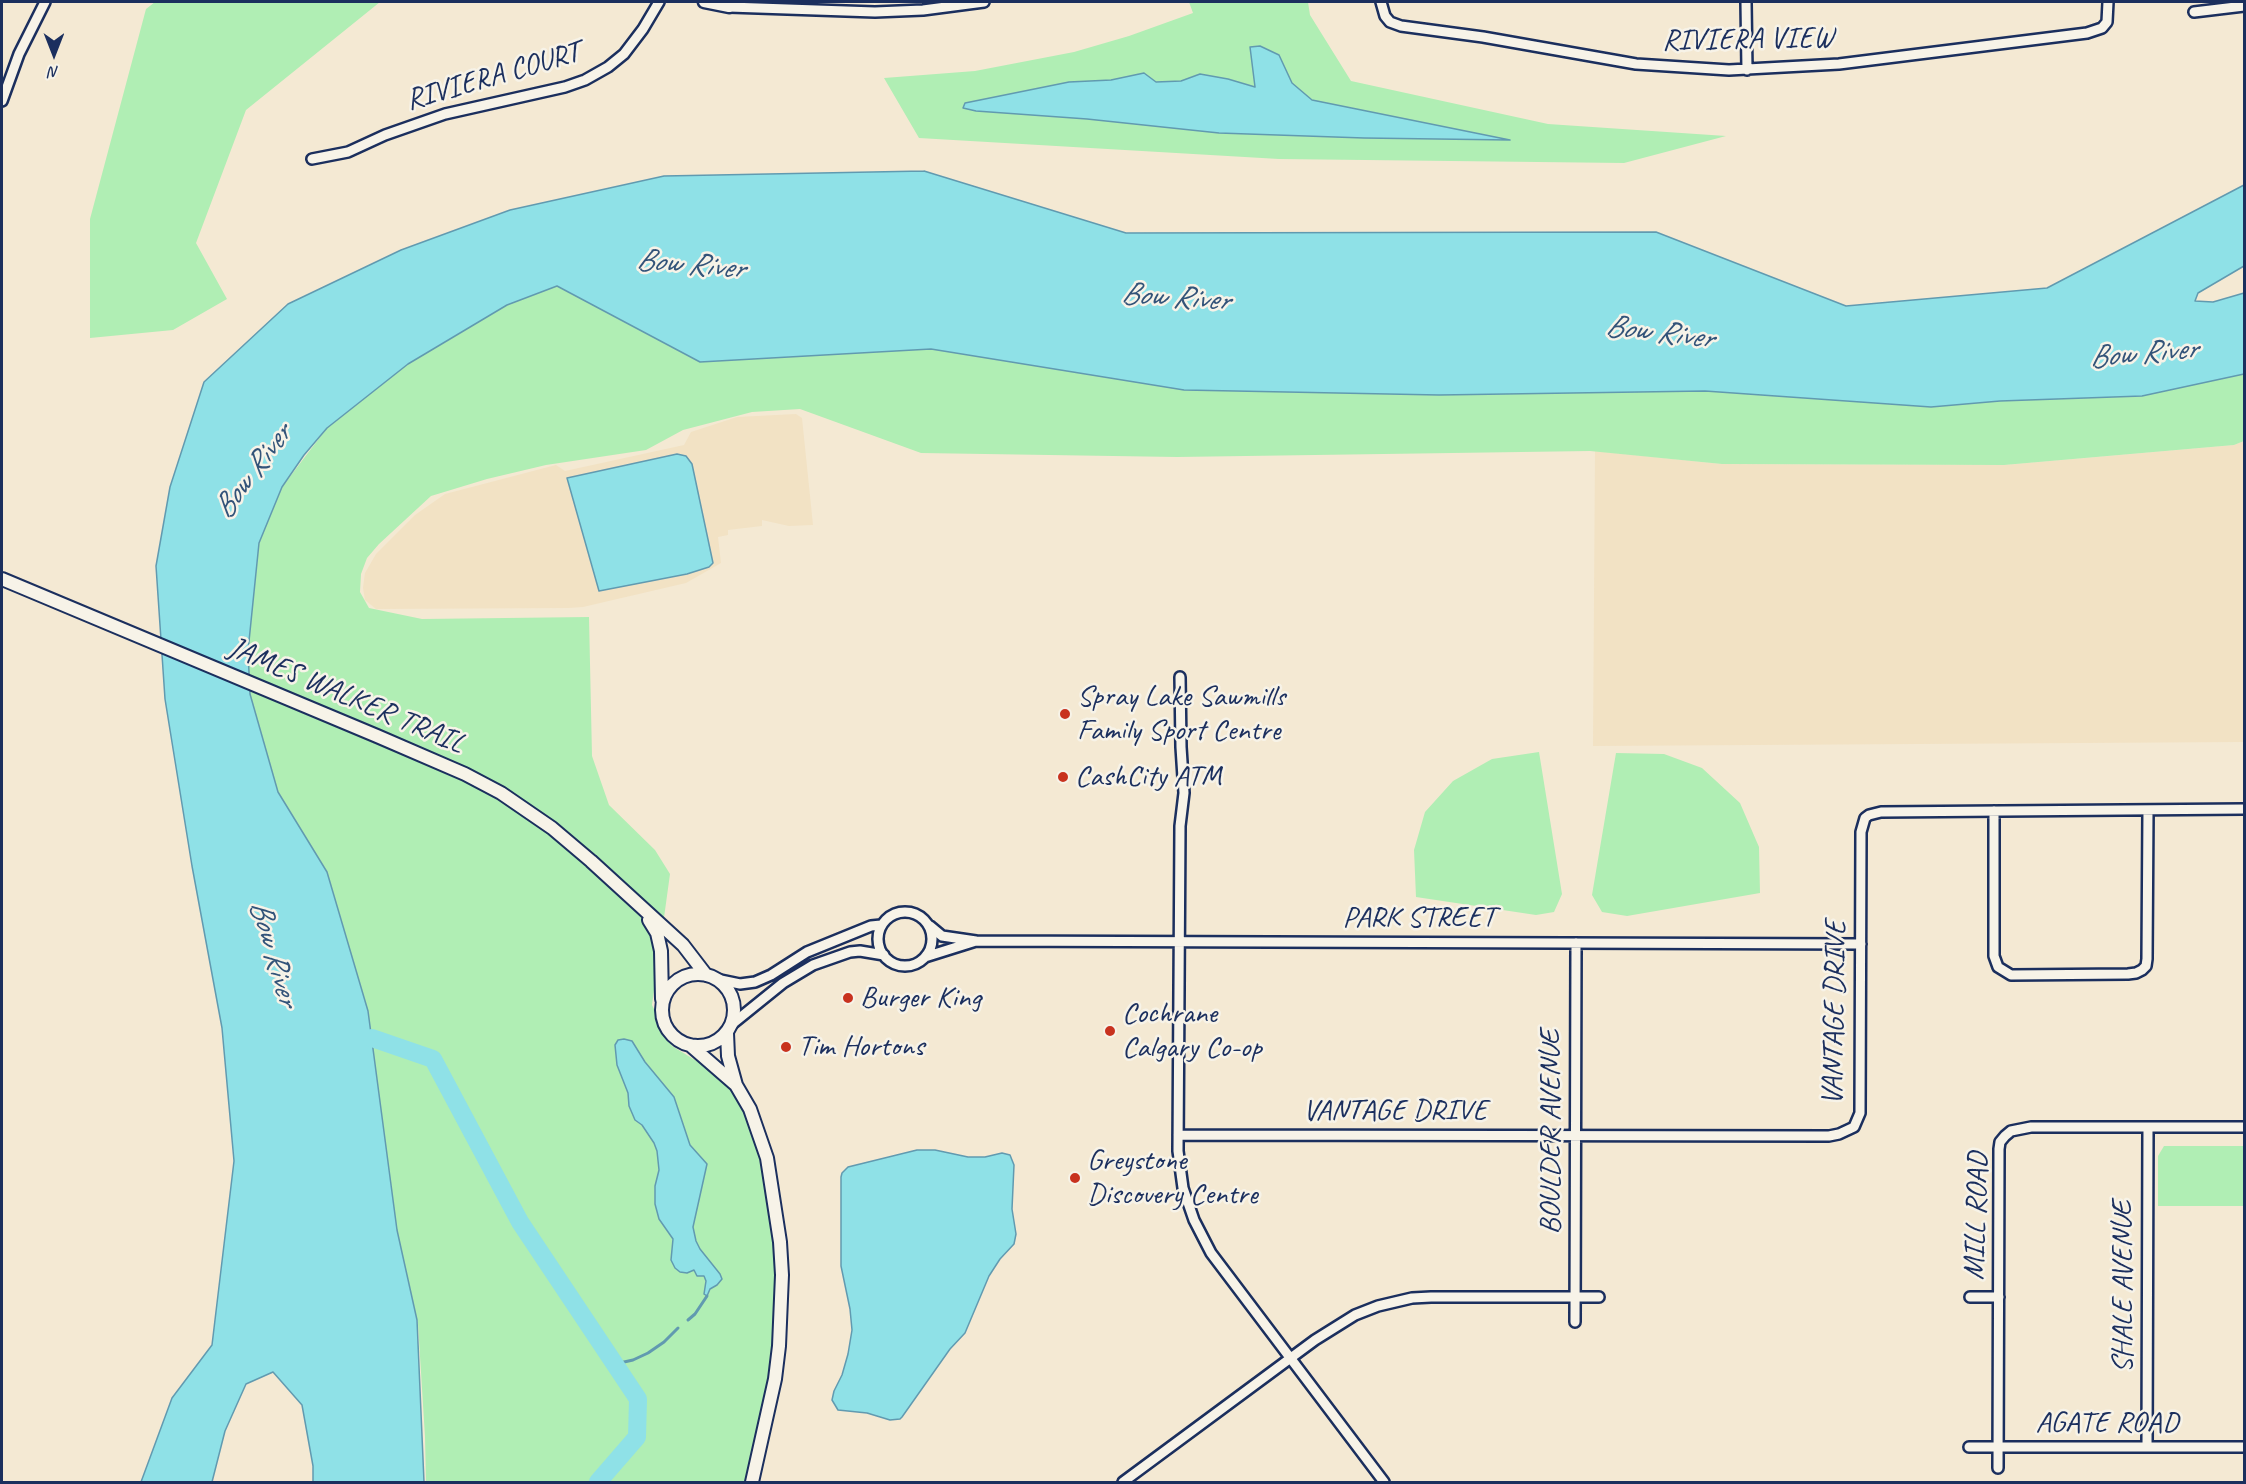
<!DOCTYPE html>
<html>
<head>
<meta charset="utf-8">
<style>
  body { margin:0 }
  #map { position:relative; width:2246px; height:1484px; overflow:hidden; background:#f4e9d3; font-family:Caveat,sans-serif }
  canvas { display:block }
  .frame { position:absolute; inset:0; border:3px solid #1b2f5e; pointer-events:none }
  .north { position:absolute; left:24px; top:24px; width:60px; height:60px; -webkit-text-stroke:4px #f7f3e8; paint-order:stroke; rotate:180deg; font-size:16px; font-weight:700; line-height:24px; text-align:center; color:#1b2f5e }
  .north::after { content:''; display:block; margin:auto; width:21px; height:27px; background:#1b2f5e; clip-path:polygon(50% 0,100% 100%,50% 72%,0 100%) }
</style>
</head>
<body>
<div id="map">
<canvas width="2246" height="1484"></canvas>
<div class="frame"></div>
<div class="north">N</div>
</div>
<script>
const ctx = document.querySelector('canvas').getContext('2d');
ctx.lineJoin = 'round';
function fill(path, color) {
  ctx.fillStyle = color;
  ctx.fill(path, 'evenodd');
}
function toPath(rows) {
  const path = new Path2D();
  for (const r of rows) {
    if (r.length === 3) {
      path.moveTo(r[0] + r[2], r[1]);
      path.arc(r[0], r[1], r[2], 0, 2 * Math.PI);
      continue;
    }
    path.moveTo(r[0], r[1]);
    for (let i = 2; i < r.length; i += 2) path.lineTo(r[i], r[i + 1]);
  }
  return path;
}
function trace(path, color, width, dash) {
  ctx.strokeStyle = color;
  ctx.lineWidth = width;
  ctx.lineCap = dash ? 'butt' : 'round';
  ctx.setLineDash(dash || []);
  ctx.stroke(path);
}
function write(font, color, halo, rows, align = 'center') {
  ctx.font = font + ' Caveat,sans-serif';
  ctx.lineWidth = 5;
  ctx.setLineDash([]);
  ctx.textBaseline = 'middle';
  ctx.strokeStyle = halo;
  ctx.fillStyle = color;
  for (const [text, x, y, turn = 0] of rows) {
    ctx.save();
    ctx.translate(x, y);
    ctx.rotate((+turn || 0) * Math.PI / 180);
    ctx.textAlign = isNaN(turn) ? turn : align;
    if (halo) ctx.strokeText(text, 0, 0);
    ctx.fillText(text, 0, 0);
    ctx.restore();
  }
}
fill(toPath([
  [796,414,802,418,813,525,789,526,762,520,762,526,728,530,728,535,718,537,721,563,686,583,583,607,569,608,376,609,365,600,363,588,365,573,376,554,415,515,445,494,556,465,565,471,684,445,691,432,737,417],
  [2244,441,2244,742,1593,746,1595,451,1722,464,2004,465,2234,445]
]), '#f2e2c4');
fill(toPath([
  [155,2,380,2,246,110,196,243,227,299,173,330,90,338,90,219,146,9],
  [1189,2,1308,2,1310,15,1351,81,1548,124,1726,136,1624,163,1279,159,919,138,884,78,975,71,1074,52,1129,36,1193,13],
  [557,286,700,362,931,349,1184,390,1439,395,1705,391,1931,407,2000,401,2142,396,2244,374,2244,441,2234,445,2004,465,1722,464,1590,451,1177,457,921,453,800,409,752,412,683,430,646,450,546,465,487,479,431,496,379,544,367,558,361,574,360,592,369,608,422,619,589,617,592,756,609,805,655,850,670,874,652,1005,672,1046,736,1085,767,1158,781,1312,748,1482,426,1482,425,1437,418,1324,397,1230,368,1011,327,872,278,792,250,694,248,651,259,543,282,487,327,428,408,364,507,305],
  [1539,752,1562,894,1554,912,1536,915,1416,897,1414,850,1425,812,1453,781,1492,759],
  [1616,753,1664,754,1702,768,1740,803,1759,847,1760,893,1627,916,1602,912,1592,895],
  [2164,1146,2244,1146,2244,1206,2158,1206,2158,1156]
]), '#b0eeb4');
const water = toPath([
  [1260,46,1279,55,1292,83,1312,100,1510,140,1364,138,1219,133,1087,119,976,111,963,108,965,103,1069,82,1111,80,1144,73,1156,82,1181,81,1200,74,1228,79,1255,87,1250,47,1260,46],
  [924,171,1126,233,1656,232,1846,306,2047,288,2244,185,2244,266,2198,293,2195,301,2213,302,2244,293,2244,374,2142,396,2000,401,1931,407,1705,391,1439,395,1184,390,931,349,700,362,557,286,507,305,408,364,327,428,304,455,282,487,259,543,248,651,250,694,278,792,327,872,368,1011,397,1230,417,1320,424,1482,313,1482,313,1466,302,1405,273,1372,246,1384,225,1431,212,1482,141,1482,172,1398,212,1345,234,1161,222,1028,192,866,165,699,156,566,170,487,204,382,288,304,401,250,510,210,664,176,924,171],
  [677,454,686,456,692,464,713,563,709,567,687,574,599,591,567,478,677,454],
  [624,1039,632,1041,645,1062,674,1097,690,1145,707,1164,693,1227,696,1241,700,1249,720,1274,722,1279,717,1285,710,1289,707,1296,704,1294,706,1281,704,1276,697,1276,694,1270,687,1273,680,1272,675,1268,671,1260,673,1239,659,1219,655,1204,655,1186,659,1170,657,1151,654,1143,642,1125,635,1120,629,1106,628,1093,617,1065,615,1045,618,1040,624,1039],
  [917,1150,935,1150,968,1157,985,1157,1002,1153,1010,1155,1014,1165,1012,1209,1016,1234,1014,1244,1000,1259,989,1276,965,1333,950,1349,902,1417,900,1419,890,1420,867,1413,838,1410,832,1400,834,1391,842,1375,848,1354,852,1330,850,1309,841,1266,841,1177,842,1173,848,1167,917,1150]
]);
fill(water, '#8fe1e7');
trace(water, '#619ab0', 1.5);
trace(toPath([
  [688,1320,695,1314,707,1296],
  [615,1364,633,1360,648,1353,664,1342,678,1328]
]), '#619ab0', 3);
trace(toPath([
  [372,1038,433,1059,520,1222,638,1399,637,1437,598,1482]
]), '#8fe1e7', 18);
const minor = toPath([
  [1381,2,1385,16,1390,22,1401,26,1483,37,1636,64,1729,70,1839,64,2087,33,2102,28,2107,22,2108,2],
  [1746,2,1747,70],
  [729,7,875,12,923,10,984,2],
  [2194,12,2244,6],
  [2,101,19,54,45,2],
  [312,159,348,152,385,135,445,114,565,87,585,80,608,67,624,54,643,29,659,2],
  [1180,677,1181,747,1184,793,1180,826,1178,1151,1183,1188,1194,1220,1211,1253,1384,1482],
  [1994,811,1994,956,1998,967,2011,975,2128,974,2136,973,2142,970,2146,966,2147,959,2148,810],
  [905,939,27],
  [976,941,1861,944],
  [925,957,976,941,942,936,930,926],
  [716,979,740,984,755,982,771,975,807,952,871,926,881,925],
  [731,1025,783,983,813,965,850,952,860,951,884,955],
  [1178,1135,1829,1136,1839,1134,1854,1127,1860,1113,1861,832,1865,818,1869,815,1881,812,2244,809],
  [1970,1297,1999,1297],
  [1575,1322,1576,943],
  [1969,1447,2244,1447],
  [2147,1447,2148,1127],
  [1998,1468,1999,1149,2000,1142,2005,1136,2011,1131,2031,1127,2244,1127],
  [1123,1482,1315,1340,1355,1315,1378,1306,1412,1298,1431,1297,1599,1297]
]);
const tertiary = toPath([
  [704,2,729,7]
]);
const secondary = toPath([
  [2,579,377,736,465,774,501,793,552,828,591,861,683,945,706,975],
  [649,920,657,933,661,951,662,999],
  [698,1010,36],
  [727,1033,728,1056,736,1085,750,1109,767,1158,780,1242,782,1275,779,1346,775,1379,752,1482],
  [690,1045,736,1085]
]);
trace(minor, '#1b2f5e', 14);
trace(tertiary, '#1b2f5e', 15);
trace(secondary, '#1b2f5e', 16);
trace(minor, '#f7f3e8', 9);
trace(tertiary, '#f7f3e8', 10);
trace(secondary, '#f7f3e8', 12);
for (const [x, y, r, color] of [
  [1065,714,6,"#c8321e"],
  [1063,777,6,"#c8321e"],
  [848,998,6,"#c8321e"],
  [1110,1031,6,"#c8321e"],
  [786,1047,6,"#c8321e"],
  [1075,1178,6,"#c8321e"]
]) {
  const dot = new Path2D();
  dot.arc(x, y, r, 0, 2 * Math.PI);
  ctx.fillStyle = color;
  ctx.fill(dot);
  trace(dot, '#f7f3e8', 2);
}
write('30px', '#1b2f5e', '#f7f3e8', [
  ["RIVIERA VIEW",1748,40,-1],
  ["RIVIERA COURT",493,77,-16],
  ["JAMES WALKER TRAIL",346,696,23],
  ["PARK STREET",1419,918],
  ["VANTAGE DRIVE",1835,1013,-89],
  ["VANTAGE DRIVE",1395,1111],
  ["BOULDER AVENUE",1551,1132,-90],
  ["MILL ROAD",1977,1216,-88],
  ["SHALE AVENUE",2123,1287,-90],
  ["AGATE ROAD",2107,1423]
]);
write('30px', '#1b2f5e', '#f7f3e8', [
  ["Spray Lake Sawmills",1077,697],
  ["Family Sport Centre",1077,731],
  ["CashCity ATM",1075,777],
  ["Burger King",860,998],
  ["Cochrane",1122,1014],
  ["Calgary Co-op",1122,1048],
  ["Tim Hortons",798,1047],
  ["Greystone",1087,1161],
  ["Discovery Centre",1087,1195]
], 'left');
write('italic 32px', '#325379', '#f7f3e8', [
  ["Bow River",690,265,5],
  ["Bow River",1175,298,4],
  ["Bow River",1659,333,7],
  ["Bow River",2143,354,-5],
  ["Bow River",253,472,-53],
  ["Bow River",273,953,74]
]);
</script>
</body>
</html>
